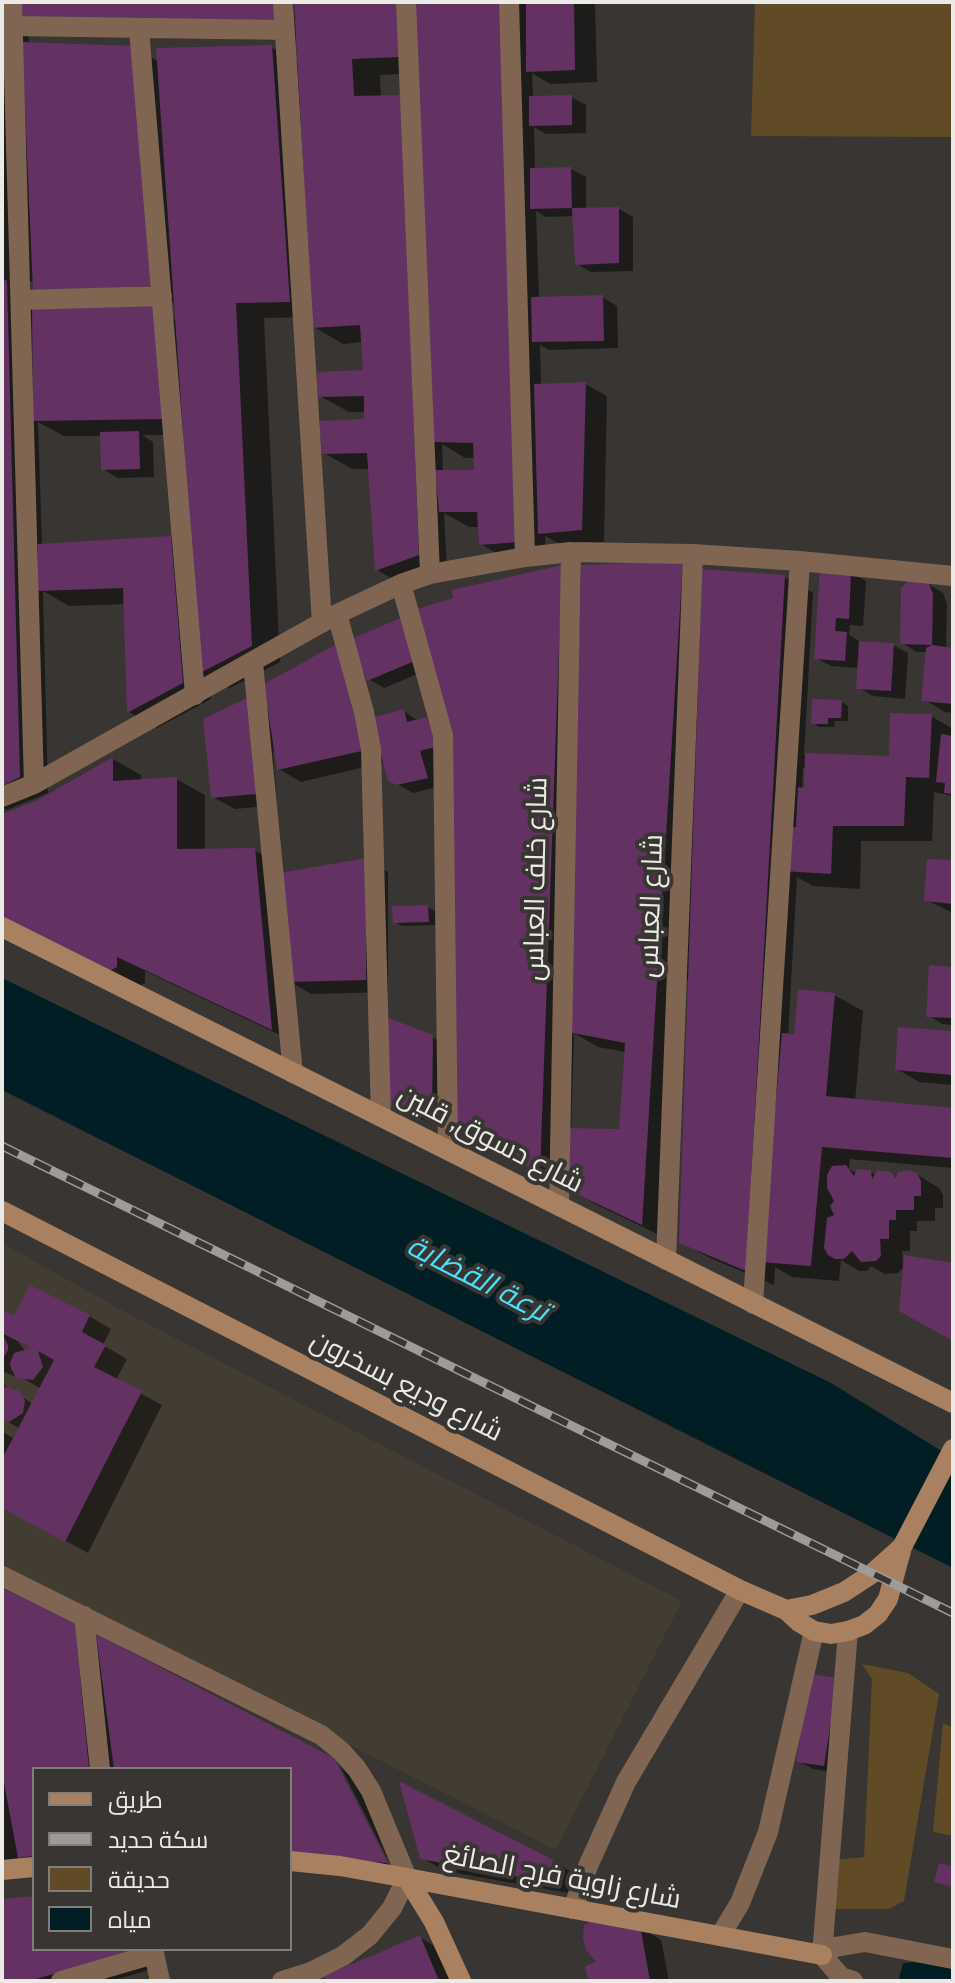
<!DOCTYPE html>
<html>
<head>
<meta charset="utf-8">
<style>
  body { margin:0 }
  #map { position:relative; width:955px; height:1983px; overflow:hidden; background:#383532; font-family:"Archivo Narrow",Cairo,sans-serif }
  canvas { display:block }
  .frame { position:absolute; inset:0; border:4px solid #ebeae7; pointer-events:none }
  .legend { position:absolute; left:32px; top:1767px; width:260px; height:184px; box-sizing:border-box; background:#383532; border:2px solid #807d7a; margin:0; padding:10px 14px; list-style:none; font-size:24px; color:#ebeae7 }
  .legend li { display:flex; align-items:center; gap:16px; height:40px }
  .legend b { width:40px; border:2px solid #807d7a }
</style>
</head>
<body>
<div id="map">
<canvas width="955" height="1983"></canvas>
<div class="frame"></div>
<ul class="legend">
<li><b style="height:10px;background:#a98060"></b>طريق</li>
<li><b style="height:10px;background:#9e9c99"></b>سكة حديد</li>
<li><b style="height:22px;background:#614b26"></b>حديقة</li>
<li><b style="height:22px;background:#001e24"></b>مياه</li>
</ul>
</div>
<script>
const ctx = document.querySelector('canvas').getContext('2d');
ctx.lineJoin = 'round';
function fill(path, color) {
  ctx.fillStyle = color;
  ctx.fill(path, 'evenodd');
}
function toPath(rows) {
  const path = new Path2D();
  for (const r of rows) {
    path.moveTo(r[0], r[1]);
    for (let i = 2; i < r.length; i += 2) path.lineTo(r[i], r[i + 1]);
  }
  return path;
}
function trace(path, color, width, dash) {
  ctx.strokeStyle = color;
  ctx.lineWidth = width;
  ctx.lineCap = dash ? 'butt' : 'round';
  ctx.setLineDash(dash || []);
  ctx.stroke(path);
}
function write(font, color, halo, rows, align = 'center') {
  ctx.font = font + ' "Archivo Narrow",Cairo,sans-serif';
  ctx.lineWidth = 8;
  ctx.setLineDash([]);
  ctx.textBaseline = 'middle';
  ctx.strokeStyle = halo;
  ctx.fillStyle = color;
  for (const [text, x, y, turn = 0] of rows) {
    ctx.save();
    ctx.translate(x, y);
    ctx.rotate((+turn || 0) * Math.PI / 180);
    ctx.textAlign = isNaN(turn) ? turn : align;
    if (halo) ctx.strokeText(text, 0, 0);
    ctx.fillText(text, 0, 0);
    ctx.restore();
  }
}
fill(toPath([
  [2,1243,127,1313,682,1601,556,1850,2,1568]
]), '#423c33');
fill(toPath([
  [755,2,953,2,953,137,751,136],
  [862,1664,908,1673,939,1694,904,1901,889,1909,832,1909,836,1860,864,1857,872,1679],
  [943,1723,953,1728,953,1836,933,1832]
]), '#614b26');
fill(toPath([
  [2,978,831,1383,953,1458,953,1568,2,1090],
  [914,1962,953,1969,953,1981,907,1981,899,1978,903,1963]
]), '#001e24');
fill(toPath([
  [2,2,595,2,597,82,550,84,532,73,533,98,571,97,586,105,586,133,546,134,534,127,535,170,571,169,586,177,586,209,619,209,633,217,633,271,591,272,577,264,574,216,546,217,536,211,539,299,602,297,617,306,618,348,549,350,540,345,541,385,585,384,607,396,604,542,562,545,545,536,546,558,509,561,481,544,480,527,469,527,444,513,447,571,405,586,377,570,370,469,352,469,324,453,366,421,366,412,349,412,320,396,365,371,363,342,343,344,314,327,314,317,264,318,280,662,230,688,209,677,211,699,157,728,129,712,126,604,69,606,43,591,48,793,7,810,2,807],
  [28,21,50,34,299,41,300,64,271,47,159,62,135,48,29,45],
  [420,73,421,109,381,97,380,75],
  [35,281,35,299,10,284],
  [176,302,177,321,147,303],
  [38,422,64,436,102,436,103,469,118,478,154,477,153,442,142,435,185,435,193,551,171,538,42,545],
  [442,444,465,458,476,458,476,472,443,472],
  [683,563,704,575,784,577,813,593,804,755,890,758,931,716,953,729,953,796,934,792,932,841,861,841,860,889,813,886,797,877,788,1036,796,1037,834,995,863,1011,855,1101,953,1110,953,1168,850,1159,849,1169,857,1174,871,1172,876,1175,891,1174,898,1178,916,1174,939,1188,943,1195,943,1208,935,1208,935,1221,917,1221,917,1231,910,1231,910,1251,902,1251,903,1268,898,1273,885,1274,871,1266,867,1271,859,1271,841,1260,839,1281,792,1277,775,1267,774,1285,710,1258,681,1242,690,980,686,980,670,1240,595,1204,566,1186,453,1126,453,1129,408,1115,386,1102,432,1037,452,1048,441,786,413,793,390,780,385,762,301,782,279,769,277,752,273,752,277,805,235,809,213,797,249,699,270,711,562,567,583,580],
  [432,668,433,722,426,719,419,721,403,711,376,719,365,677,384,688],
  [803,768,807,768,806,790,802,790],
  [574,1033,598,1047,626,1052,621,1131,571,1130],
  [851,573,866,581,863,626,850,625,849,635,861,642,893,645,908,653,905,699,873,696,859,688,860,668,831,666,816,658],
  [928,584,943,593,947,604,946,649,953,650,953,713,945,712,923,699,928,652,917,652,902,643],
  [842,702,848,706,848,721,835,721,834,727,819,727,813,723],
  [113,759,141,775,141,781,176,779,205,795,205,851,254,850,283,866,283,874,366,860,388,872,388,992,311,994,294,984,299,1044,145,971,145,983,136,988,2,919,2,816,36,803],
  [953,862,953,913,926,900],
  [428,907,435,911,435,925,402,926,395,922],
  [953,969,953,1025,942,1024,928,1015],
  [953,1033,953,1085,919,1082,897,1069],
  [2,1312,15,1318,89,1316,111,1329,103,1345,127,1359,116,1380,162,1405,88,1553,2,1506,2,1432,15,1439,20,1429,2,1418,2,1384,33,1404,41,1389,18,1375,14,1376,2,1371],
  [18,1341,35,1350,25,1351],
  [2,1591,74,1625,333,1760,391,1872,394,1871,339,1764,363,1777,415,1878,290,1871,290,1769,34,1769,34,1865,22,1858,25,1875,2,1879],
  [837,1680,838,1773,813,1769,798,1761],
  [422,1858,554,1862,576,1875,569,1893,445,1871],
  [34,1898,34,1949,155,1949,162,1966,111,1981,2,1981,2,1901],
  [639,1927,661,1940,669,1981,590,1981,599,1964],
  [419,1937,448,1954,460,1981,328,1981]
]), '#0007');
fill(toPath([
  [19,2,277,2,278,26,19,19],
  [294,2,397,2,399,57,352,59,354,96,401,95,419,555,375,571,367,453,322,454,319,421,364,419,364,396,318,397,317,372,363,370,360,325,312,328],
  [415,2,503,2,518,542,479,545,477,512,439,512,435,470,474,470,473,443,434,442],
  [526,2,574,2,575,70,526,72],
  [22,42,136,46,152,286,33,291],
  [272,45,290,302,236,303,252,646,200,673,156,48],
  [572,95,572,125,529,126,529,96],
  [571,167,572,208,530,209,530,168],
  [619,207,619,263,575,265,572,208],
  [7,280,20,777,2,786,2,281],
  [603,295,604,341,532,342,531,297],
  [153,304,164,419,33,421,32,308],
  [586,382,582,530,538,534,534,384],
  [139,431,140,469,101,470,100,432],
  [171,536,183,683,127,713,123,588,38,591,38,544],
  [683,561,642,1225,564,1188,564,1128,619,1129,625,1043,568,1032,581,565],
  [562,565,540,1173,451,1127,448,734,414,610,453,598,452,590],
  [820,567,851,571,849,619,836,618,835,631,847,632,845,661,814,659],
  [702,569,785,575,746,1271,679,1243],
  [909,581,928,582,933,594,932,645,953,648,953,704,921,701,926,648,932,645,900,644,901,588],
  [403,617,417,660,367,681,351,639],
  [859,641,894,643,891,691,856,689],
  [338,643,366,750,277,770,264,684],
  [249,697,256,794,211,798,203,719],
  [812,699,842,700,841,718,828,718,828,724,811,724],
  [404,709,407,722,426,717,428,721,435,719,442,745,420,751,428,778,397,785,388,781,371,718],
  [890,713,932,714,929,778,906,777,904,826,833,826,831,874,783,871,785,828,796,827,798,787,804,788,805,753,889,756],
  [941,734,953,736,953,794,944,793,945,783,936,782],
  [113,757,113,781,177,777,177,849,255,848,272,1030,117,957,117,967,106,973,2,919,2,814,36,801],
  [366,858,366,980,287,982,280,873],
  [927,859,953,860,953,904,924,901],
  [428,905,429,922,393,923,392,906],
  [929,965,953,967,953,1018,926,1017],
  [798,989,835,993,826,1096,953,1108,953,1158,822,1147,811,1266,761,1262,782,1033,794,1034],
  [389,1018,433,1035,432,1118,384,1103,385,1044],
  [898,1027,953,1031,953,1075,895,1070],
  [846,1165,854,1176,857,1169,871,1170,872,1179,877,1170,891,1172,896,1178,898,1172,907,1170,917,1173,921,1181,921,1196,914,1196,914,1210,896,1210,896,1220,889,1220,889,1239,880,1239,881,1256,876,1261,861,1262,852,1251,844,1259,835,1259,828,1255,824,1248,827,1218,834,1215,830,1206,834,1201,827,1188,827,1175,832,1166],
  [904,1255,953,1263,953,1341,899,1311],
  [30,1285,90,1315,82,1332,106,1345,94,1367,142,1391,65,1542,2,1508,2,1459,54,1360,38,1351,43,1367,33,1380,16,1378,11,1368,10,1363,14,1353,31,1348,2,1333,2,1309,14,1316],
  [2,1334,8,1345,8,1350,2,1360],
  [7,1387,19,1391,25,1401,23,1413,9,1422,2,1421,2,1388],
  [2,1588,75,1623,89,1769,34,1769,34,1856,18,1858,2,1772],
  [96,1634,334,1758,388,1863,290,1857,290,1769,114,1769],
  [810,1674,838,1678,824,1766,796,1762],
  [399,1781,555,1861,546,1882,420,1859],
  [939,1863,953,1867,953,1887,934,1882],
  [34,1896,34,1949,136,1950,29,1981,2,1981,2,1899],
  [595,1919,640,1925,650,1981,588,1981,585,1966,596,1962,586,1950,583,1938,584,1925],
  [420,1935,439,1981,326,1981,324,1976]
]), '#633162');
trace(toPath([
  [12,2,34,784],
  [283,2,322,623],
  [406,2,430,574],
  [509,2,525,557],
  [13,26,284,30],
  [139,29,195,695],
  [21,300,162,296],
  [401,584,443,735,448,1150],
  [337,614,364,712,371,749,381,1117],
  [253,663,293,1073],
  [2,797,34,784,337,614,401,584,430,574,525,557,571,552,693,554,800,561,953,576],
  [559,1206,571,552],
  [666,1260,693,554],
  [753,1304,800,561],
  [2,1576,321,1735,341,1751,357,1769,371,1791,407,1878,392,1908,370,1935,343,1956,311,1972,282,1981],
  [84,1616,100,1769],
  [573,1909,588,1866,626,1782,740,1590],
  [720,1936,740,1903,768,1832,814,1631],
  [153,1949,160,1981],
  [822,1955,848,1631],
  [822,1955,835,1947,865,1942,953,1959],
  [822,1955,841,1977,853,1981],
  [61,1981,154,1954]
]), '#806652', 20);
trace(toPath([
  [2,927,953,1403],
  [2,1211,740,1590,786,1610,799,1622,814,1631,831,1634,848,1631,864,1625,878,1614,888,1599,902,1547,953,1449],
  [786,1610,812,1605,844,1592,873,1573,902,1547],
  [290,1861,340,1866,407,1878,822,1955],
  [2,1870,34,1867],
  [407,1878,434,1922,461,1981]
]), '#a98060', 20);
const rail = toPath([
  [2,1146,953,1613]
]);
trace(rail, '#9e9c99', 9);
trace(rail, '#383532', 6, [18]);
write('28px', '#ebeae7', '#383532', [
  ["شارع خلف العباس",537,879,-89],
  ["شارع العباس",652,906,-88],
  ["شارع دسوق, قلين",490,1140,27],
  ["شارع وديع بسخرون",406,1387,27],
  ["شارع زاوية فرج الصائغ",562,1878,11]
]);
write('italic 30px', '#48e1fc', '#383532', [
  ["ترعة القضابة",477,1280,27]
]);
</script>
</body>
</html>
